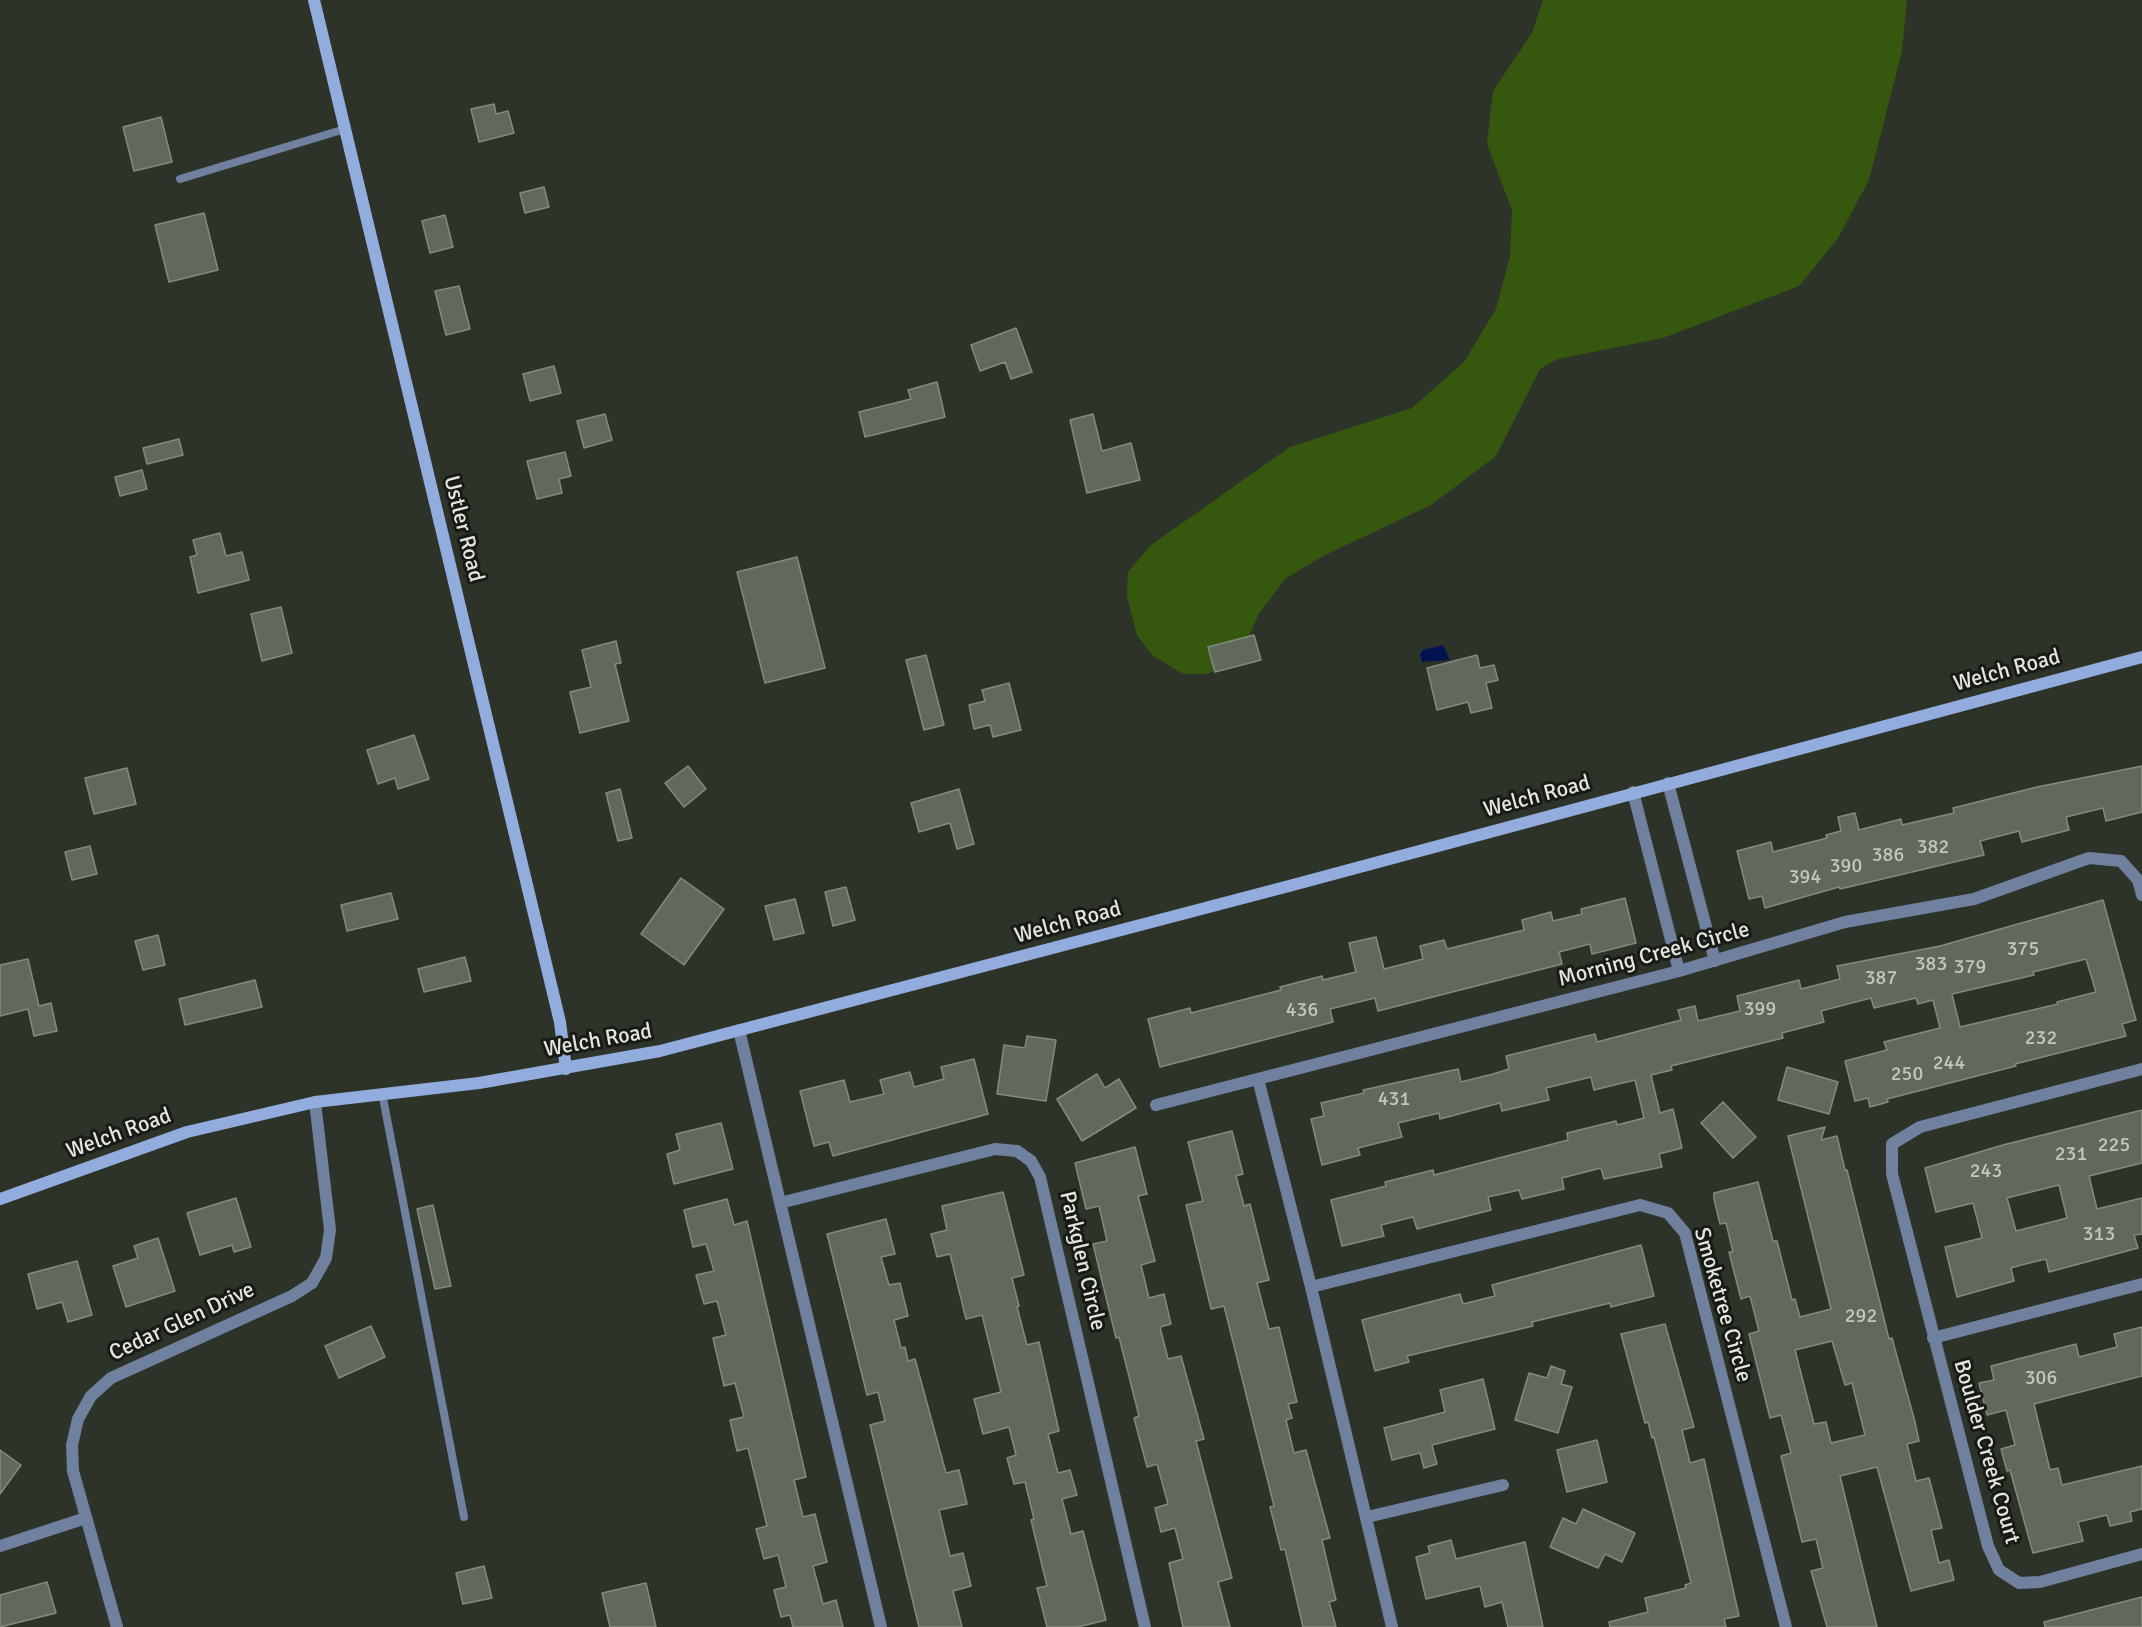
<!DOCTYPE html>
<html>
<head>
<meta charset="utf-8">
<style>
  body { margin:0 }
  canvas { display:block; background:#2d3328 }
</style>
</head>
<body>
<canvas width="2142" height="1627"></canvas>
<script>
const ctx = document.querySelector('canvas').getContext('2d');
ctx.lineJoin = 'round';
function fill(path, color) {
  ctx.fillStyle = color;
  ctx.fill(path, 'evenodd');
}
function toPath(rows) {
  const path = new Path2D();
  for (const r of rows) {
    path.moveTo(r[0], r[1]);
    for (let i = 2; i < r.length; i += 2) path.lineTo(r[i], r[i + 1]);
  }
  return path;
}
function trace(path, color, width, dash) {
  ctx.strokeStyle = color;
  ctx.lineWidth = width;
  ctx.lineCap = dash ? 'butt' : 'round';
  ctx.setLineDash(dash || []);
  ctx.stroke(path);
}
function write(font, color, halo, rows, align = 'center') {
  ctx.font = font + ' Signika,sans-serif';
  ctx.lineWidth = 6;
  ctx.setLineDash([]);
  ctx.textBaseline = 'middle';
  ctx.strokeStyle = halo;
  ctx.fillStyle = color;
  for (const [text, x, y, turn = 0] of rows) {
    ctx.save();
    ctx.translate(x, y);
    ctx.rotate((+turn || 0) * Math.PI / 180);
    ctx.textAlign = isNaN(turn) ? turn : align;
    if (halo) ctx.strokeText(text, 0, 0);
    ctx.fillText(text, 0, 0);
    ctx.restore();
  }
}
fill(toPath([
  [1543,0,1907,0,1902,51,1869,180,1838,238,1799,286,1663,338,1558,359,1540,369,1496,456,1431,505,1323,556,1285,579,1258,615,1240,659,1207,674,1183,674,1152,655,1137,635,1127,596,1128,572,1151,545,1290,447,1412,408,1464,362,1496,309,1510,256,1512,210,1487,144,1493,91,1532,33]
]), '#35580e');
fill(toPath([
  [1443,645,1450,660,1422,662,1420,654,1423,650]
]), '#011350');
const building = toPath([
  [494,104,496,114,508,111,514,133,479,142,471,109,494,104],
  [161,117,172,162,134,171,123,127,161,117],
  [544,187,549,207,525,213,520,193,544,187],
  [204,213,218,270,169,282,155,225,204,213],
  [445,215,453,247,430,253,422,221,445,215],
  [459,286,470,329,446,335,435,291,459,286],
  [1016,328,1032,372,1011,379,1005,362,980,371,971,345,1016,328],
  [554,366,561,393,530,401,523,374,554,366],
  [937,382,945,417,865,437,859,412,911,399,908,390,937,382],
  [605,414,612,440,584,448,577,421,605,414],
  [1093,414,1102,451,1131,443,1140,480,1087,493,1070,420,1093,414],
  [179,439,183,455,147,464,143,448,179,439],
  [565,452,571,476,559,479,562,493,537,499,527,461,565,452],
  [142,470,147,489,120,496,115,477,142,470],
  [220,533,226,556,242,552,249,580,198,593,190,557,197,555,193,540,220,533],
  [797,557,825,668,765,683,737,572,797,557],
  [281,607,292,653,262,661,251,614,281,607],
  [1254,635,1261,660,1215,672,1208,647,1254,635],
  [616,641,621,663,615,664,629,721,580,733,570,692,591,687,582,650,616,641],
  [926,655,944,725,924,730,906,660,926,655],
  [1477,655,1480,668,1494,665,1498,680,1486,683,1492,708,1471,713,1468,702,1437,710,1427,668,1477,655],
  [1009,683,1021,730,993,737,990,725,974,729,969,705,985,701,982,690,1009,683],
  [414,735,429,779,398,789,395,778,378,784,367,750,414,735],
  [688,766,706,789,684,807,665,783,688,766],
  [2142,766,2142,812,2106,821,2103,808,2066,817,2069,830,2022,842,2019,831,1980,841,1984,855,1840,889,1839,887,1765,908,1762,896,1749,899,1737,851,1771,842,1773,852,1827,838,1826,835,1841,831,1838,817,1855,813,1859,830,1901,819,1902,825,1954,813,1953,808,2037,787,2142,766],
  [127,768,136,804,94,814,85,778,127,768],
  [620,789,632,838,618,841,606,793,620,789],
  [959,789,974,844,957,849,950,823,919,832,911,803,959,789],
  [90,846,97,874,72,880,65,852,90,846],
  [681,878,724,909,684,965,641,934,681,878],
  [846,887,855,920,833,926,825,892,846,887],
  [391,893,398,919,347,931,341,905,391,893],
  [1625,898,1636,943,1592,954,1590,944,1559,952,1562,964,1378,1011,1375,998,1330,1009,1333,1022,1160,1067,1148,1019,1190,1008,1191,1013,1281,990,1280,987,1322,976,1323,980,1356,972,1349,943,1376,937,1384,969,1423,959,1420,946,1444,940,1447,949,1524,930,1522,920,1551,912,1553,921,1582,914,1581,909,1625,898],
  [795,899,804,933,774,940,765,906,795,899],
  [2103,900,2136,1020,2122,1024,2126,1036,2015,1064,2016,1066,1887,1099,1888,1102,1870,1107,1868,1098,1855,1101,1845,1061,1887,1050,1884,1042,1940,1028,1933,1000,1918,1004,1916,998,1874,1008,1871,998,1821,1011,1824,1022,1782,1033,1783,1038,1671,1066,1672,1070,1651,1075,1660,1113,1673,1109,1682,1148,1659,1154,1662,1167,1604,1179,1601,1168,1562,1178,1564,1189,1522,1199,1519,1190,1488,1197,1491,1210,1417,1229,1413,1217,1381,1225,1384,1236,1342,1246,1331,1200,1386,1186,1385,1182,1433,1170,1434,1175,1568,1140,1567,1133,1616,1121,1617,1125,1644,1118,1635,1080,1594,1090,1591,1077,1546,1088,1549,1100,1502,1111,1500,1103,1440,1119,1439,1113,1398,1123,1402,1137,1358,1148,1360,1155,1322,1165,1311,1119,1324,1116,1321,1103,1364,1093,1363,1090,1458,1069,1461,1082,1493,1074,1509,1069,1506,1056,1595,1034,1597,1042,1681,1020,1678,1010,1695,1006,1698,1021,1740,1011,1737,996,1799,980,1801,989,1840,979,1837,966,1940,946,2103,900],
  [2086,959,2096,992,2057,1002,2058,1004,1960,1027,1952,994,2034,975,2033,972,2086,959],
  [158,935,165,965,143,970,135,941,158,935],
  [465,957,471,981,424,992,418,969,465,957],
  [28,959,39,1006,51,1003,57,1031,34,1036,28,1009,0,1016,0,965,28,959],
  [255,980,262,1007,185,1025,179,999,255,980],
  [1027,1036,1056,1040,1046,1101,997,1094,1004,1045,1025,1048,1027,1036],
  [974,1059,988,1114,833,1156,829,1142,814,1146,800,1091,844,1080,850,1102,884,1094,880,1080,910,1072,914,1087,944,1079,941,1067,974,1059],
  [1787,1067,1838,1082,1829,1114,1778,1100,1787,1067],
  [1097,1074,1105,1088,1119,1079,1136,1108,1082,1141,1057,1099,1097,1074],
  [1723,1102,1756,1137,1733,1158,1701,1123,1723,1102],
  [2142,1110,2142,1163,2089,1176,2097,1209,2142,1198,2142,1234,2134,1235,2138,1248,2049,1272,2046,1259,2025,1264,2011,1268,2014,1281,1957,1297,1945,1247,1982,1238,1973,1203,1936,1212,1925,1168,2003,1145,2142,1110],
  [2059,1185,2067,1218,2016,1231,2007,1198,2059,1185],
  [721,1123,733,1169,674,1184,667,1154,680,1150,676,1134,721,1123],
  [1825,1127,1821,1140,1837,1136,1845,1170,1847,1170,1889,1339,1892,1338,1915,1422,1919,1441,1907,1444,1916,1481,1929,1478,1942,1528,1931,1530,1939,1563,1949,1560,1954,1580,1911,1591,1877,1467,1840,1476,1877,1627,1827,1627,1811,1571,1823,1568,1816,1539,1802,1542,1781,1456,1791,1453,1781,1415,1770,1418,1749,1334,1759,1331,1750,1296,1741,1299,1729,1252,1733,1252,1726,1223,1720,1224,1714,1199,1714,1193,1758,1182,1773,1241,1777,1241,1792,1300,1795,1299,1800,1317,1831,1309,1788,1136,1825,1127],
  [1832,1341,1845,1385,1852,1383,1865,1435,1831,1443,1826,1422,1814,1424,1795,1350,1832,1341],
  [1232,1131,1243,1174,1236,1176,1244,1206,1250,1204,1269,1280,1257,1283,1269,1329,1279,1327,1297,1402,1288,1404,1292,1418,1286,1420,1294,1453,1306,1450,1330,1538,1322,1540,1336,1600,1329,1602,1336,1627,1303,1627,1285,1549,1281,1550,1270,1507,1274,1506,1224,1306,1211,1309,1186,1205,1203,1201,1188,1142,1232,1131],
  [1135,1147,1147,1194,1138,1196,1155,1261,1141,1265,1149,1298,1164,1294,1171,1324,1160,1327,1168,1359,1181,1356,1204,1439,1196,1441,1232,1578,1218,1582,1230,1627,1183,1627,1169,1563,1183,1559,1175,1528,1161,1532,1155,1508,1168,1504,1157,1464,1147,1467,1134,1418,1139,1416,1119,1337,1116,1338,1093,1244,1107,1241,1099,1206,1086,1209,1075,1163,1135,1147],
  [1003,1192,1024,1275,1012,1278,1019,1306,1017,1307,1027,1345,1039,1342,1059,1431,1048,1434,1058,1473,1070,1470,1077,1495,1062,1499,1071,1534,1083,1531,1106,1620,1078,1627,1047,1627,1037,1588,1047,1586,1031,1520,1034,1519,1025,1482,1014,1484,1007,1458,1016,1455,1009,1427,983,1434,974,1399,1001,1392,982,1315,966,1319,950,1254,937,1257,931,1234,947,1230,942,1206,1003,1192],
  [236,1198,251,1247,234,1252,232,1245,200,1255,187,1213,236,1198],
  [727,1199,734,1225,747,1221,806,1477,794,1480,803,1517,815,1514,827,1562,813,1566,823,1604,836,1600,843,1627,793,1627,790,1615,781,1617,774,1590,786,1587,778,1555,764,1559,756,1529,767,1526,748,1448,737,1451,730,1420,744,1417,735,1383,724,1386,713,1338,726,1335,717,1301,704,1304,696,1275,714,1271,706,1244,693,1247,684,1210,727,1199],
  [433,1205,451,1286,435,1289,417,1209,433,1205],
  [886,1219,895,1254,881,1257,889,1285,900,1283,908,1316,894,1320,901,1348,905,1347,908,1361,915,1359,946,1473,959,1470,967,1504,939,1510,950,1556,963,1553,971,1586,953,1591,962,1627,919,1627,870,1425,885,1421,878,1392,867,1395,827,1234,886,1219],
  [158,1238,175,1291,126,1307,113,1266,138,1258,134,1246,158,1238],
  [1641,1245,1654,1296,1611,1307,1610,1303,1532,1322,1533,1326,1407,1356,1409,1362,1375,1371,1362,1320,1460,1294,1463,1304,1495,1296,1492,1285,1641,1245],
  [77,1261,92,1315,68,1322,62,1302,37,1309,28,1274,77,1261],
  [1665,1324,1694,1427,1682,1430,1690,1463,1704,1459,1739,1616,1724,1619,1726,1627,1610,1627,1609,1622,1648,1612,1645,1598,1686,1588,1685,1585,1691,1583,1654,1437,1652,1438,1648,1422,1645,1423,1621,1334,1665,1324],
  [371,1326,385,1357,339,1378,325,1346,371,1326],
  [2142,1327,2142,1376,2034,1404,2050,1470,2058,1468,2062,1485,2142,1466,2142,1509,2130,1512,2132,1521,2110,1526,2107,1515,2078,1522,2083,1541,2033,1553,2010,1470,2007,1471,2001,1449,2015,1445,2006,1410,1987,1415,1979,1383,1994,1380,1991,1366,2076,1344,2079,1357,2117,1347,2114,1334,2142,1327],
  [1551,1366,1565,1371,1561,1384,1572,1387,1558,1433,1515,1420,1529,1373,1547,1378,1551,1366],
  [1483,1379,1495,1429,1432,1445,1437,1464,1424,1468,1420,1453,1392,1460,1384,1428,1445,1412,1440,1390,1483,1379],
  [1597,1440,1607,1482,1567,1492,1557,1450,1597,1440],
  [0,1450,21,1465,0,1494,0,1450],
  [1583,1509,1635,1533,1622,1562,1605,1554,1598,1568,1550,1547,1563,1518,1576,1524,1583,1509],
  [1451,1540,1456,1559,1525,1542,1543,1627,1508,1627,1502,1602,1485,1607,1480,1586,1426,1599,1416,1557,1430,1553,1428,1546,1451,1540],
  [484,1566,492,1598,463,1604,456,1573,484,1566],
  [47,1582,56,1613,0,1627,0,1595,47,1582],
  [646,1583,656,1627,610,1627,602,1593,646,1583],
  [2142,1597,2142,1627,2045,1627,2044,1622,2142,1597]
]);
fill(building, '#61685c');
trace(building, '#838b7e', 1.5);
trace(toPath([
  [180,179,345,129],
  [382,1093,464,1517]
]), '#70809f', 8);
trace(toPath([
  [1668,783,1715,961],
  [1633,792,1679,971],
  [739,1030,881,1627],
  [2142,1069,1920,1127,1892,1144,1892,1174,1988,1546,1999,1570,2019,1583,2040,1582,2142,1554],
  [1258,1079,1311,1287,1392,1627],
  [1156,1105,1679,971,1845,922,1974,899,2089,858,2121,861,2138,880,2142,895],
  [780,1203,995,1149,1017,1151,1031,1161,1040,1177,1145,1627],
  [1311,1287,1640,1205,1668,1213,1685,1233,1786,1627],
  [1933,1338,2142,1284],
  [1367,1517,1503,1485],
  [0,1546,86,1518],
  [117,1627,73,1471,72,1445,78,1419,91,1396,111,1378,292,1296,312,1283,326,1258,330,1230,315,1102]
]), '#70809f', 12);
trace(toPath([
  [314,0,560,1022,566,1069],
  [0,1199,187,1132,315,1102,479,1083,660,1051,1289,886,2142,657]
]), '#93acde', 12);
write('20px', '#c2c7bf', null, [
  ["382",1933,848],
  ["386",1888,856],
  ["390",1846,867],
  ["394",1805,878],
  ["375",2023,950],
  ["383",1931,965],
  ["379",1970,968],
  ["387",1881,979],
  ["399",1760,1010],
  ["436",1302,1011],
  ["232",2041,1039],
  ["244",1949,1064],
  ["250",1907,1075],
  ["431",1394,1100],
  ["225",2114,1146],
  ["231",2071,1155],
  ["243",1986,1172],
  ["313",2099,1235],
  ["292",1861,1317],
  ["306",2041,1379]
]);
write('22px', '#e3e7e0', '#171a15', [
  ["Ustler Road",463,529,76],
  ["Welch Road",2007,671,-15],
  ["Welch Road",1537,797,-15],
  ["Welch Road",1068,923,-15],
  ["Morning Creek Circle",1654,955,-15],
  ["Welch Road",598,1041,-10],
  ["Welch Road",119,1134,-20],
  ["Parkglen Circle",1082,1261,77],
  ["Smoketree Circle",1722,1305,74],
  ["Cedar Glen Drive",182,1322,-25],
  ["Boulder Creek Court",1986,1452,74]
]);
</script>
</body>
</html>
